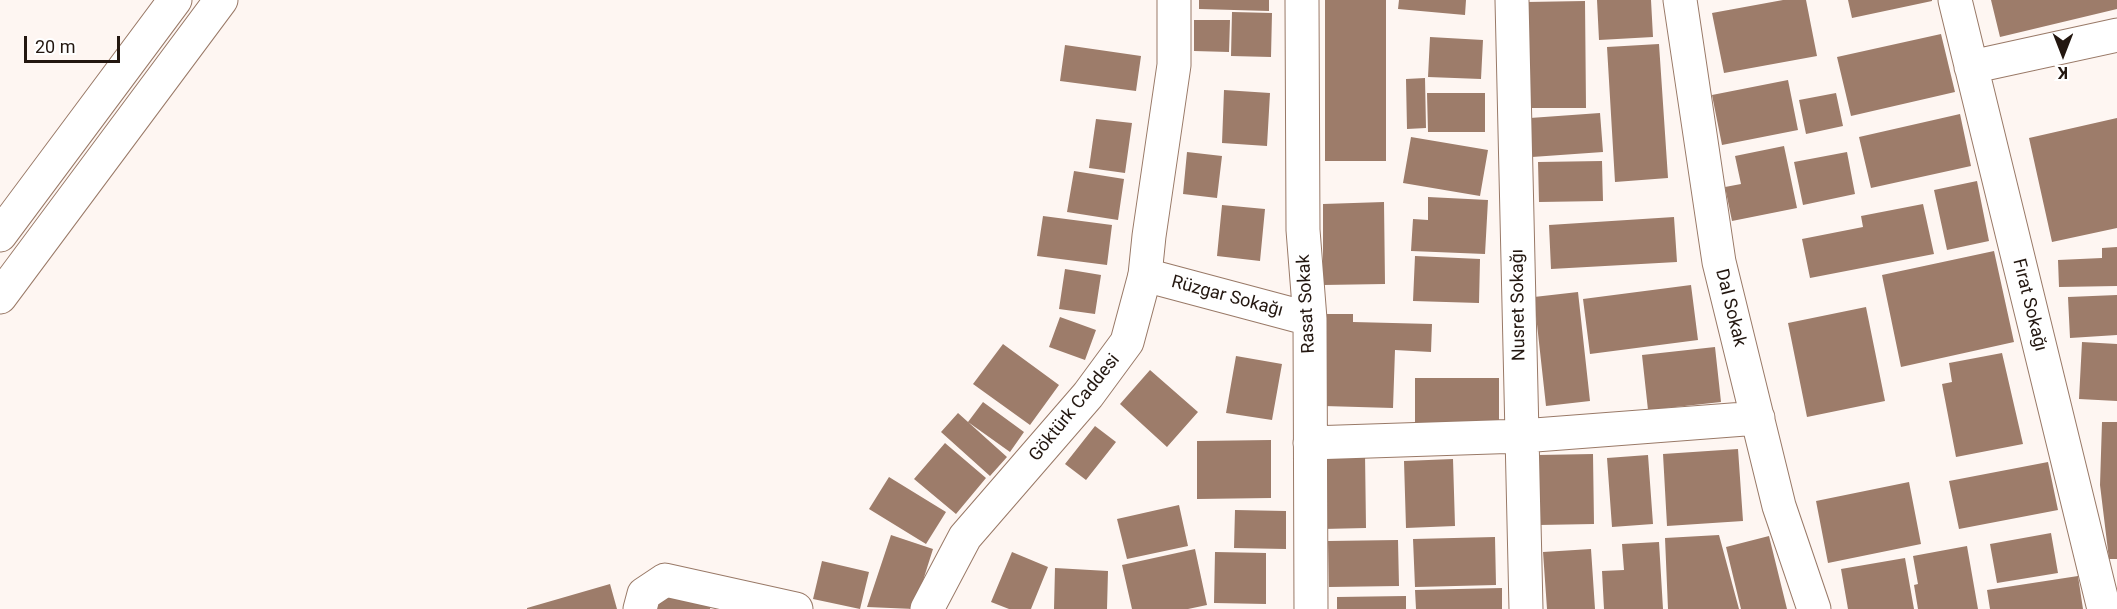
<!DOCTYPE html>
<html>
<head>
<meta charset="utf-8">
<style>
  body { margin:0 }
  #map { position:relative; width:2117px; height:609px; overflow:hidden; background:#fef6f2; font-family:Roboto,sans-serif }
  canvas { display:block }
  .north { position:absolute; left:2033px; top:24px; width:60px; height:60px; -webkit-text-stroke:4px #fff; paint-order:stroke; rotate:180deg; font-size:16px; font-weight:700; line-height:24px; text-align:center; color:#231710 }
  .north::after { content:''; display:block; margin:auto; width:21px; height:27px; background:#231710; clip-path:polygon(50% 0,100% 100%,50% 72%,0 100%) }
  .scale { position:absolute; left:24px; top:36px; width:96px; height:27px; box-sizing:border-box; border:3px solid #231710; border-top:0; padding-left:8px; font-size:18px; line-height:21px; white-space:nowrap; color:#231710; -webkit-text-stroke:4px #fff; paint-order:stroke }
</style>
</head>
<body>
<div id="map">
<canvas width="2117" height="609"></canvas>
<div class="north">K</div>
<div class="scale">20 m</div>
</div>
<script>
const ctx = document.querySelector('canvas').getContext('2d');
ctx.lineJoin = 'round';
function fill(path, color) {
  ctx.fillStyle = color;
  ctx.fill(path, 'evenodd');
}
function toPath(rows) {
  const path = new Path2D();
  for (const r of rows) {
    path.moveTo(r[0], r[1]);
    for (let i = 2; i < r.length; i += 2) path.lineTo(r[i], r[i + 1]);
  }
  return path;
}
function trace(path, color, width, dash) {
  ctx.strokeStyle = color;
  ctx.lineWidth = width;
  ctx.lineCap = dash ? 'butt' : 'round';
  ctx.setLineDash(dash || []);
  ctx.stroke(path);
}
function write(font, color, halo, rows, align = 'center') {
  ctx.font = font + ' Roboto,sans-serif';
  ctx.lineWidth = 6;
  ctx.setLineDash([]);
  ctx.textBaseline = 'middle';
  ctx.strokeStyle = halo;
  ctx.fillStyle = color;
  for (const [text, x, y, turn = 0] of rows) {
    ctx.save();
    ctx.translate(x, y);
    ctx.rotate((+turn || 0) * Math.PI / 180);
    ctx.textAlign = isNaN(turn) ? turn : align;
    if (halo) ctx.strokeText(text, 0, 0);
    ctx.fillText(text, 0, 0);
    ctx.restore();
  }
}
fill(toPath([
  [1199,0,1269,0,1269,11,1199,9],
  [1325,0,1386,0,1386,161,1325,161],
  [1399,0,1466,0,1465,15,1398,9],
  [1597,0,1651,0,1653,37,1599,40],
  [1783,0,1806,0,1817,56,1724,73,1712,13],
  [1848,0,1932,0,1932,1,1852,18],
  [1991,0,2117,0,2117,9,2000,37],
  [1585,1,1586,108,1527,108,1527,2],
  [1232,12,1272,13,1271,57,1231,56],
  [1194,20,1230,20,1229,52,1194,51],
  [1941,34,1955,92,1851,116,1837,57],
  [1430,37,1483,40,1481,79,1428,77],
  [1659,44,1668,178,1615,182,1607,47],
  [1065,45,1141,56,1136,91,1060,81],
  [1425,78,1426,128,1407,129,1406,79],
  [1788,80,1798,130,1722,145,1712,95],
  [1224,90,1270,93,1267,146,1222,143],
  [1427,93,1485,93,1485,132,1428,132],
  [1836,93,1843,126,1806,134,1799,100],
  [1600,113,1603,152,1532,157,1530,118],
  [1960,114,1971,166,1871,188,1859,137],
  [2117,118,2117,228,2052,242,2029,138],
  [1096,119,1132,123,1125,173,1089,168],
  [1411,137,1488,150,1480,196,1403,183],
  [1784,146,1797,208,1732,221,1725,187,1741,184,1735,156],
  [1187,152,1222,156,1217,198,1183,194],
  [1847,152,1855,194,1803,205,1794,162],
  [1602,161,1603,201,1539,202,1538,162],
  [1074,171,1124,179,1118,220,1067,212],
  [1977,181,1989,241,1947,250,1934,190],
  [1428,197,1488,200,1485,254,1411,251,1413,219,1428,220],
  [1384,202,1385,284,1323,285,1323,204],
  [1923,204,1934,254,1810,278,1802,239,1863,227,1861,216],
  [1222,205,1265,209,1260,261,1217,256],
  [1043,216,1112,225,1107,265,1037,256],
  [1674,217,1677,262,1551,269,1549,225],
  [2117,247,2117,286,2059,287,2058,260,2102,258,2102,248],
  [1994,251,2014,342,1901,367,1882,275],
  [1415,256,1480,259,1479,303,1413,301],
  [1065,269,1101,275,1095,314,1059,309],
  [1691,285,1698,340,1590,354,1583,299],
  [1578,292,1590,401,1546,406,1534,297],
  [2117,295,2117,335,2070,338,2068,297],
  [1866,307,1885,401,1807,417,1788,323],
  [1327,314,1353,314,1353,322,1432,324,1431,352,1395,350,1393,408,1324,406],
  [1060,317,1096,330,1085,360,1049,347],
  [2082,342,2117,344,2117,401,2079,399],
  [1003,344,1059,385,1030,425,973,384],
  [1715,347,1721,402,1648,410,1642,355],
  [2002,353,2023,444,1956,457,1942,384,1952,382,1949,363],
  [1236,356,1282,364,1272,420,1226,413],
  [1150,370,1198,412,1167,447,1120,404],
  [1415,378,1499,378,1499,427,1415,427],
  [983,402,1024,432,1010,452,968,422],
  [958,413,1007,457,990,476,941,432],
  [2102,422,2117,422,2117,559,2109,559,2100,485],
  [1095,426,1116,442,1086,480,1065,464],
  [1271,440,1271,498,1197,499,1197,441],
  [945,443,986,478,956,514,914,479],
  [1738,449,1743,521,1667,526,1663,454],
  [1365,453,1366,528,1323,529,1321,454],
  [1593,454,1594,524,1539,525,1538,455],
  [1648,455,1653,524,1612,527,1607,458],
  [1453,459,1455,526,1406,528,1404,461],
  [2048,462,2058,510,1959,529,1949,481],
  [889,477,946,512,926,544,869,509],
  [1909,482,1921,544,1828,563,1816,501],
  [1179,505,1188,546,1127,559,1117,519],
  [1235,510,1286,511,1286,549,1234,548],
  [2051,533,2058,573,1997,583,1990,544],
  [891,535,933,549,914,609,867,607],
  [1719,535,1739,609,1668,609,1665,538],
  [1769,536,1787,609,1741,609,1726,547],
  [1495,537,1496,585,1415,587,1413,539],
  [1398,540,1399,586,1329,587,1328,541],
  [1659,542,1663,609,1604,609,1602,571,1624,570,1622,544],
  [1967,546,1978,609,1918,609,1914,585,1918,584,1913,556],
  [1195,549,1207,605,1188,609,1132,609,1122,565],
  [1591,549,1595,609,1547,609,1543,552],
  [1012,552,1048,567,1031,609,1009,609,991,602],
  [1215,552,1266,553,1266,604,1214,603],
  [1905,558,1914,609,1848,609,1841,569],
  [822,561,869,572,860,609,813,599],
  [1055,568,1108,571,1107,609,1054,609],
  [2078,576,2083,609,1990,609,1987,590],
  [610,584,617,609,527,609,527,608],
  [1502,588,1502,609,1416,609,1415,590],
  [665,589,712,601,710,609,656,609],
  [1406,596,1406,609,1337,609,1337,597]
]), '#9d7c6a');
const street = toPath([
  [1302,0,1303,230,1310,319,1311,609],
  [1512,0,1526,609],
  [1680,0,1719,262,1779,506,1814,609],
  [1955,0,2104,609],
  [1971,67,2117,35],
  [1145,275,1310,319],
  [1310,443,1522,436,1758,418],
  [640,609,644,594,665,580,796,609]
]);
const secondary = toPath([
  [0,235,175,0],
  [0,297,221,0],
  [927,609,965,537,1088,395,1127,342,1145,275,1149,236,1174,65,1174,0]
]);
trace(street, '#997967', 35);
trace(secondary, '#997967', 35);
trace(street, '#fff', 33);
trace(secondary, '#fff', 33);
write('18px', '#231710', '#fff', [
  ["Rüzgar Sokağı",1227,297,15],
  ["Rasat Sokak",1307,304,-93],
  ["Nusret Sokağı",1519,305,-91],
  ["Fırat Sokağı",2029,305,76],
  ["Dal Sokak",1730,308,76],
  ["Göktürk Caddesi",1075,408,-51]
]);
</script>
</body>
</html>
